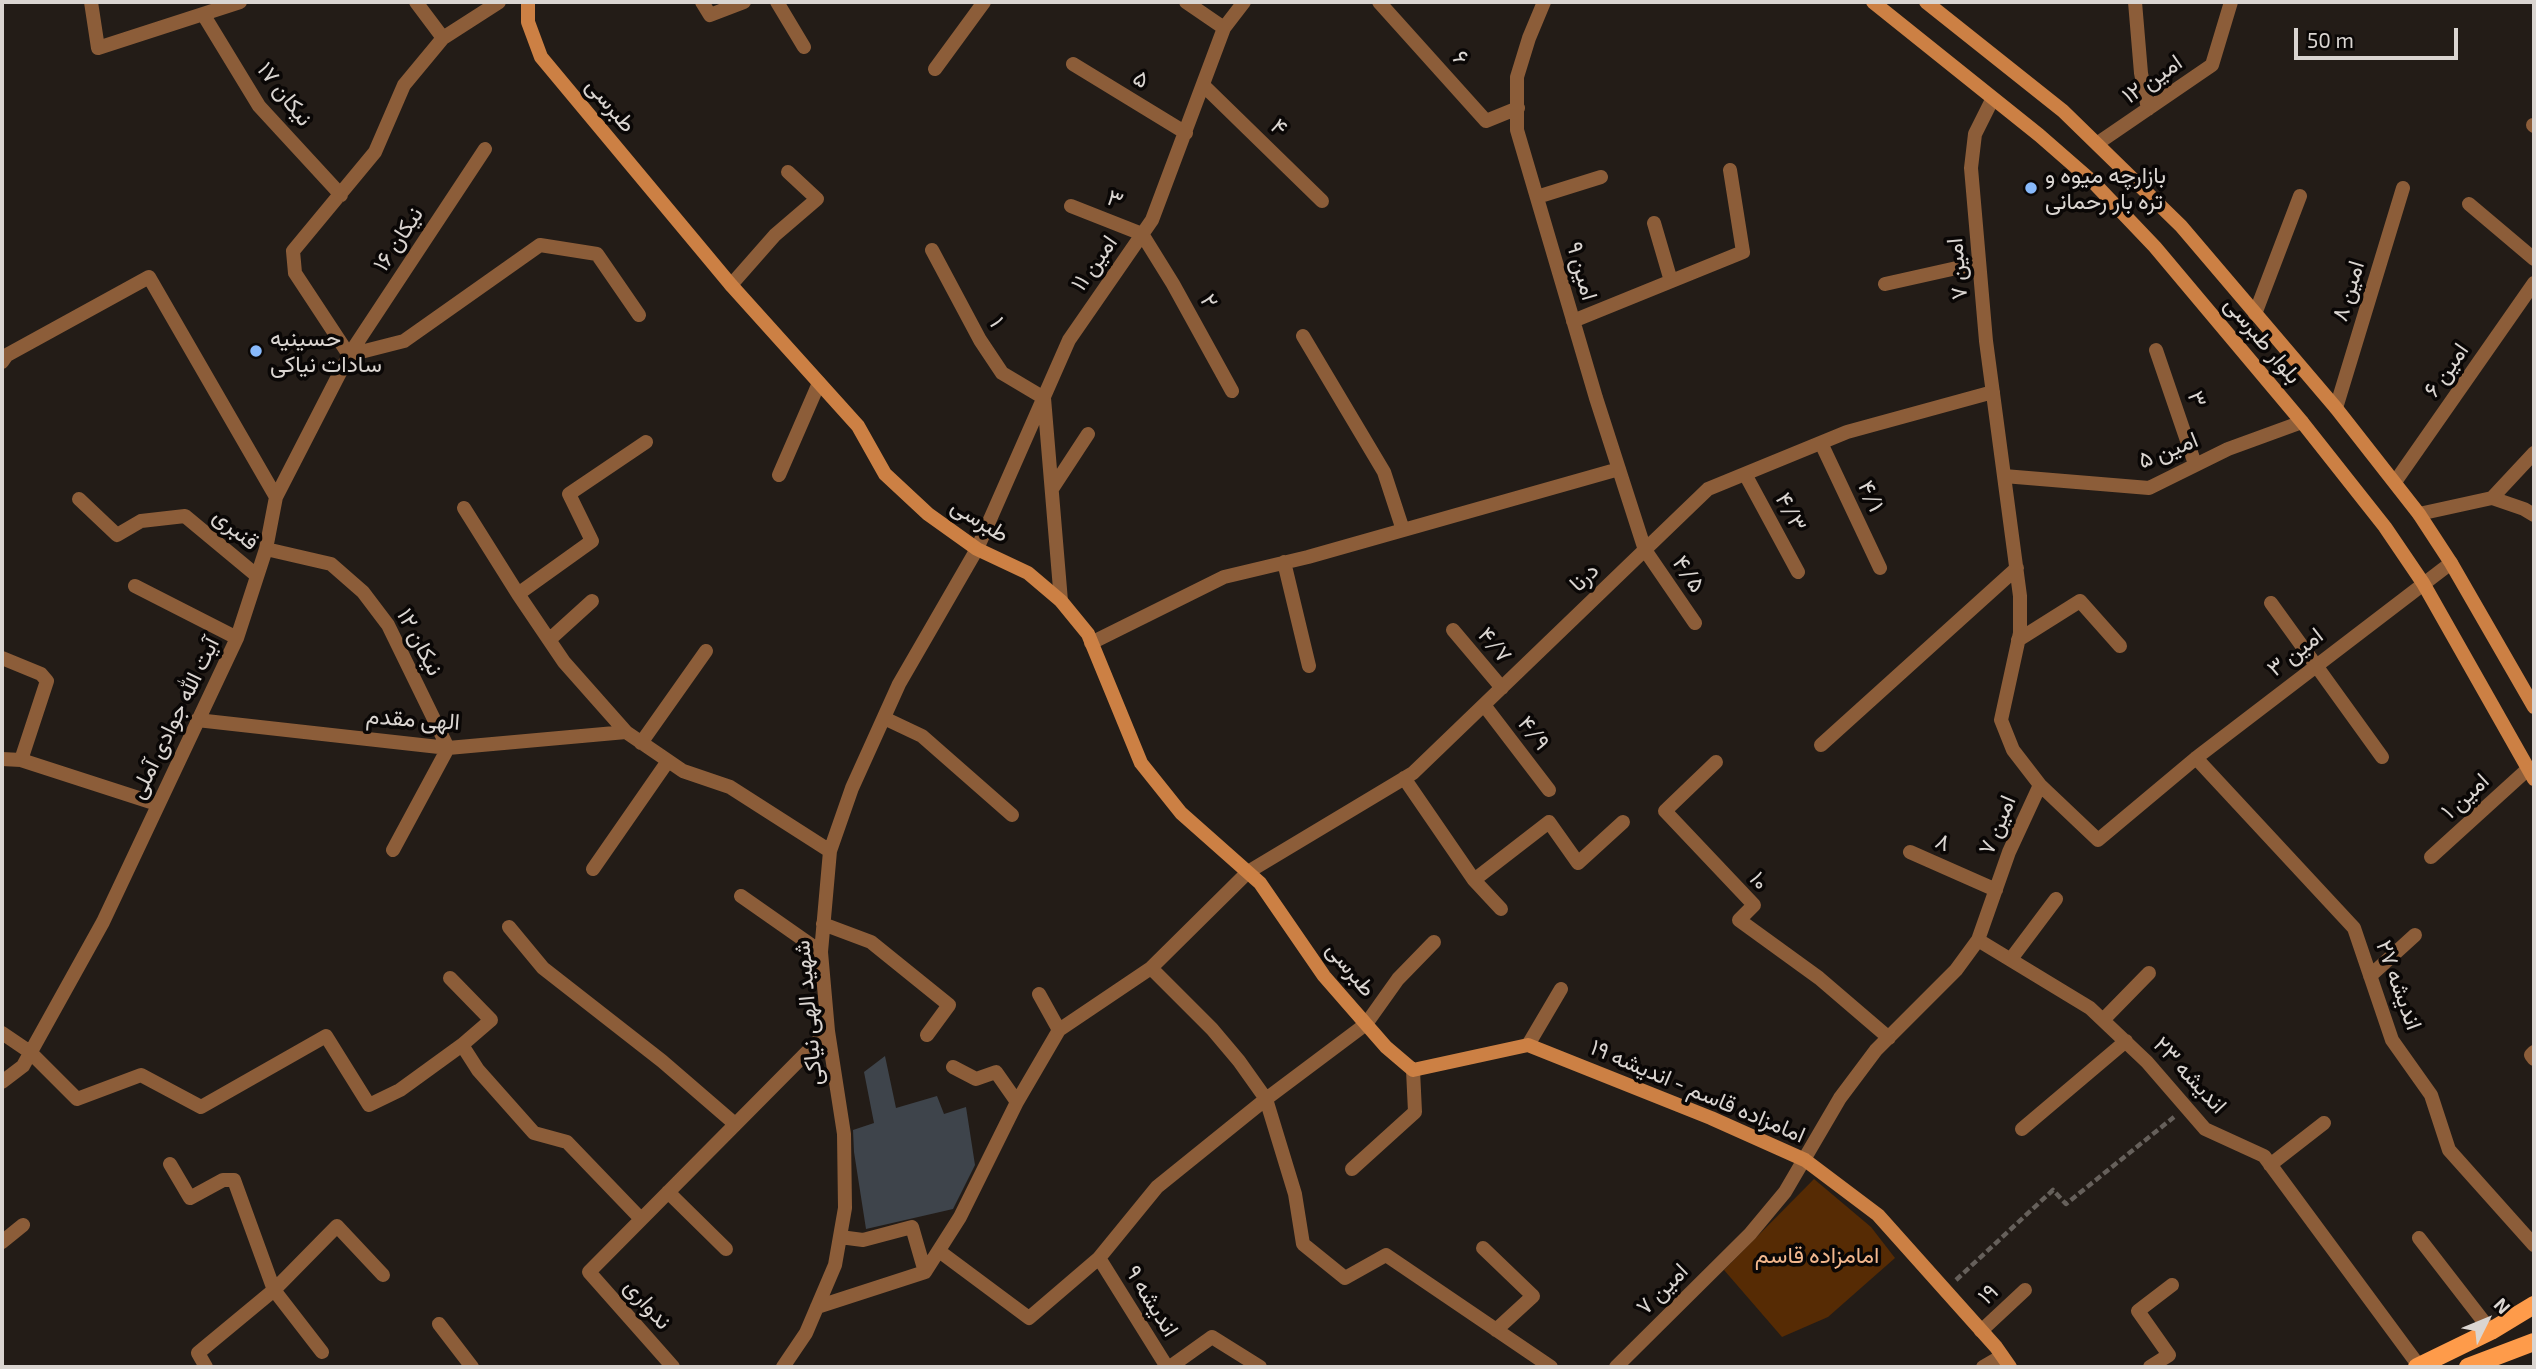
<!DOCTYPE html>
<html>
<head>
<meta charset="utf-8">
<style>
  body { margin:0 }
  #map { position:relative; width:2536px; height:1369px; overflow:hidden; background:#231c17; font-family:"Exo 2",sans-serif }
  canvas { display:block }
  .frame { position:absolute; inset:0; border:4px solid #dad5d1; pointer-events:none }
  .north { position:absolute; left:2452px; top:1285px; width:70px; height:70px; -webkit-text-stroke:5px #0a0706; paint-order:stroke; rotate:47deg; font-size:19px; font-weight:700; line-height:28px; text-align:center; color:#dad5d1 }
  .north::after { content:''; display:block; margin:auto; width:24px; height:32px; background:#dad5d1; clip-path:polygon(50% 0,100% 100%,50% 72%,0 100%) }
  .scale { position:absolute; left:2294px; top:28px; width:164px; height:32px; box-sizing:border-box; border:4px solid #dad5d1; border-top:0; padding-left:9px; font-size:21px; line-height:24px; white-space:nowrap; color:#dad5d1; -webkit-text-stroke:5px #0a0706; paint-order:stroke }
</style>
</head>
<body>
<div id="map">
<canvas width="2536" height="1369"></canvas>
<div class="frame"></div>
<div class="north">N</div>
<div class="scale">50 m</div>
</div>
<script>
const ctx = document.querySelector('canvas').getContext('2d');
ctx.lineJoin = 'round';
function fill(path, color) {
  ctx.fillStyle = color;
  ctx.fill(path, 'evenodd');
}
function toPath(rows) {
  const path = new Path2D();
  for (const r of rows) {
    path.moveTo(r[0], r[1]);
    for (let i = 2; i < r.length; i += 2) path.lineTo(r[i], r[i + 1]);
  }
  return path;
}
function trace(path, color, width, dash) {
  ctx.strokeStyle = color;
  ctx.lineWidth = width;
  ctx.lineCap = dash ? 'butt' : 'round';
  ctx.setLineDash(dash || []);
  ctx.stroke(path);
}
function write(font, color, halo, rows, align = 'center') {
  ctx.font = font + ' "Exo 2",Vazirmatn,sans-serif';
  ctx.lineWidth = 7;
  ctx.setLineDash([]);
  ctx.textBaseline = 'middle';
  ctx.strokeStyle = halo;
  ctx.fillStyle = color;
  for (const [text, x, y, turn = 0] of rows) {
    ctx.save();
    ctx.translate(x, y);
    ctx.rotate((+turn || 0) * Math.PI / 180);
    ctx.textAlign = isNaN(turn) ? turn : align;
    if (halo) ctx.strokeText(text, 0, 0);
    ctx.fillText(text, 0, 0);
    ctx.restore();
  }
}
fill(toPath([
  [1814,1179,1871,1227,1895,1258,1828,1317,1782,1337,1724,1270]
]), '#562b04');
fill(toPath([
  [885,1056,896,1108,937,1096,944,1114,966,1107,975,1165,953,1209,866,1229,854,1152,853,1130,874,1123,864,1072]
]), '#3e444b');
trace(toPath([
  [1956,1280,2053,1190,2066,1204,2174,1117]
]), '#66605b', 4.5, [7, 3.5]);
trace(toPath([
  [91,2,98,48,240,2],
  [416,2,443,38],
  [702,2,710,15,744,2],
  [777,2,804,47],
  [1186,2,1224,28],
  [1379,2,1486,121,1518,108],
  [1544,2,1529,38,1517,77,1517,130,1596,398,1645,550,1695,623],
  [2135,2,2141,73,2148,109],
  [203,14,259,106,341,195],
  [1073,64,1186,133],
  [935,69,984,2],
  [1203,85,1322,201],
  [2533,125,2534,126],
  [2098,143,2212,65,2231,2],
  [1537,197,1601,177],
  [2469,204,2534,259],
  [1071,206,1142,234,1173,284,1232,391],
  [1654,223,1671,281],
  [932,250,980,340,1002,373,1044,398,1061,601],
  [1885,284,1979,263],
  [731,285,775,235,817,199,788,172],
  [2255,314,2300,196],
  [1573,321,1743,252,1730,170],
  [1303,336,1384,472,1403,530],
  [2156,350,2195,464],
  [349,355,295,273,293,251,375,152,404,85,443,38,499,2],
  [349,355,404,341,540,245,597,254,639,315],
  [2,362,7,355,149,277,276,497],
  [2336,408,2403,188],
  [1821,443,1880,568],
  [1745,474,1798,572],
  [779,475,819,383],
  [2004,476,2149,488,2228,449,2302,422],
  [2395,482,2534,283],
  [1052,489,1088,434],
  [2492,498,2534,453],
  [79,499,117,535,141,521,185,516,256,575],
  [464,508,518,594,564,662,626,732,683,771,730,787,830,851],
  [2419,514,2492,498,2524,509,2534,515],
  [266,549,331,564,363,592,388,625,448,748,393,850],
  [1284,562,1309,666],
  [135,586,237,638],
  [518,594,592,541,569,494,646,442],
  [2271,603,2382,757],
  [1453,630,1502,688],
  [549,640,592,601],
  [2018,640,2080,601,2120,646],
  [1091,643,1224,577,1308,557,1619,469],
  [2,658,41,674,47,681,21,760],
  [1484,705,1549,790],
  [884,718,922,736,1012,815],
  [197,720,448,748,626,732],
  [641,743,706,651],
  [1821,745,2017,568],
  [2196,758,2354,928,2392,1040,2431,1095,2449,1150,2534,1245],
  [2,759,21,760,157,804],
  [1716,762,1665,811,1754,905,1739,920,1819,978,1889,1038],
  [1404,778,1474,880,1549,822,1578,863,1623,822],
  [2040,785,2098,840,2196,758,2451,563],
  [1910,852,1996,890],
  [2431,857,2529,768],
  [593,869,668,761],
  [1474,880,1501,909],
  [741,896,821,952],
  [823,924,871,942,949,1005,927,1035],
  [509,927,543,968,662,1061,735,1124],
  [1978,940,2090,1008,2147,1062,2205,1129,2264,1156,2419,1366],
  [2011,959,2056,899],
  [1151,968,1212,1029,1239,1061,1266,1099,1295,1194,1303,1244,1345,1278,1386,1255,1551,1367],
  [2370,976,2415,935],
  [450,978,491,1020,462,1045],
  [1039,994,1059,1030],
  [2103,1020,2149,973],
  [2,1033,30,1052,77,1099,141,1075,201,1107,326,1036,369,1105,400,1090,462,1045,478,1070,534,1133,567,1142,641,1219],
  [1528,1045,1561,989],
  [2534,1052,2531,1055,2534,1059],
  [953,1067,976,1079,996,1072,1017,1102],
  [2,1082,23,1066,103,922,237,638,266,549,276,497,349,355,485,149],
  [2022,1129,2126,1041],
  [170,1164,190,1198,223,1180,234,1180,274,1290,322,1352],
  [2270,1165,2324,1123],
  [1352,1169,1415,1112,1413,1070],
  [668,1192,726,1249],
  [840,1237,863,1240,912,1227,925,1272],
  [2419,1238,2491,1331],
  [2,1242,23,1225],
  [1483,1248,1533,1296,1496,1330],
  [939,1251,1029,1318,1099,1258,1157,1187,1266,1099,1366,1024,1398,979,1434,942],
  [1099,1258,1167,1367],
  [817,1307,925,1272,960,1217,1017,1102,1059,1030,1151,968,1248,872,1413,773,1708,489,1847,432,1993,392],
  [439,1324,472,1367],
  [1981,1331,2025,1290],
  [206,1367,198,1353,274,1290,337,1226,383,1275],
  [673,1367,589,1272,828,1031],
  [783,1367,806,1333,835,1265,845,1208,844,1134,828,1031,821,952,830,851,852,788,899,684,977,549,1069,340,1152,220,1224,28,1244,2],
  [1170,1367,1212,1337,1260,1367],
  [1616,1367,1750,1234,1785,1192,1840,1098,1876,1050,1956,970,1978,940,2009,852,2040,785,2013,750,2001,720,2020,633,2020,596,1986,341,1971,168,1975,134,1992,100],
  [1983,1367,2002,1356],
  [2150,1367,2169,1355,2138,1311,2172,1285]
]), '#8c5d39', 14);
trace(toPath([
  [528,2,528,22,541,57,731,285,858,426,885,474,928,514,977,549,1028,573,1061,601,1088,634,1141,763,1181,813,1260,883,1324,976,1386,1047,1413,1070,1528,1045,1711,1118,1805,1160,1878,1215,1996,1347,2010,1367],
  [1873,2,2039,135,2094,183,2155,247,2302,422,2385,527,2423,583,2534,779],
  [1926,2,2063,111,2181,226,2336,408,2419,514,2451,563,2534,707]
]), '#cc8044', 14);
trace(toPath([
  [2417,1367,2491,1331,2534,1305],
  [2468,1367,2534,1342]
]), '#fe9b4a', 18);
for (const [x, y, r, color] of [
  [2031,188,7,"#88bafc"],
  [256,351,7,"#88bafc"]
]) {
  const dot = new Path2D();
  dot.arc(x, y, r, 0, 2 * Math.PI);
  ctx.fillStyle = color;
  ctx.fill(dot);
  trace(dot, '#0a0706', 2.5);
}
write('23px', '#dad5d1', '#0a0706', [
  ["۶",1461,58,47],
  ["۵",1141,79,31],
  ["امین ۱۲",2152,79,-35],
  ["نیکان ۱۷",285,94,52],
  ["طبرسی",611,105,50],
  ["۴",1279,127,44],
  ["۳",1115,199,21],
  ["نیکان ۱۶",398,239,-57],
  ["امین ۱۱",1094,263,-55],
  ["امین ۷",1957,269,-95],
  ["امین ۹",1582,271,74],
  ["امین ۸",2348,291,-73],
  ["۲",1209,301,61],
  ["۱",997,322,60],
  ["بلوار طبرسی",2263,340,50],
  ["امین ۶",2446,370,-55],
  ["۳",2197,399,71],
  ["امین ۵",2168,450,-22],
  ["۴/۱",1871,496,65],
  ["۴/۳",1791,512,62],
  ["طبرسی",980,520,32],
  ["قنبری",236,529,40],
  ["۴/۵",1689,574,56],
  ["درنا",1584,577,-44],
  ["نیکان ۱۲",420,642,62],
  ["۴/۷",1495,645,50],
  ["امین ۳",2295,652,-38],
  ["آیت الله جوادی آملی",174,718,-64],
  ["الهی مقدم",413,719,4],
  ["۴/۹",1534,733,52],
  ["امین ۱",2465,796,-43],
  ["امین ۷",1997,825,-67],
  ["۸",1943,842,24],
  ["۱۰",1759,881,55],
  ["طبرسی",1351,969,51],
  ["اندیشه ۲۷",2399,985,70],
  ["شهید الهی نیاکی",808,1013,-95],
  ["اندیشه ۲۳",2190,1075,47],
  ["امامزاده قاسم - اندیشه ۱۹",1698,1091,23],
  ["امین ۷",1662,1289,-45],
  ["۱۹",1988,1294,-43],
  ["اندیشه ۹",1152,1301,58],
  ["ندواری",648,1304,49]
]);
write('23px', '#dad5d1', '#0a0706', [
  ["بازارچه میوه و",2045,175],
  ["تره بار رحمانی",2045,201],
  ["حسینیه",270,338],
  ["سادات نیاکی",270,364]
], 'left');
write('23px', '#f2b78d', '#0a0706', [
  ["امامزاده قاسم",1817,1255]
]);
</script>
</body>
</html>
